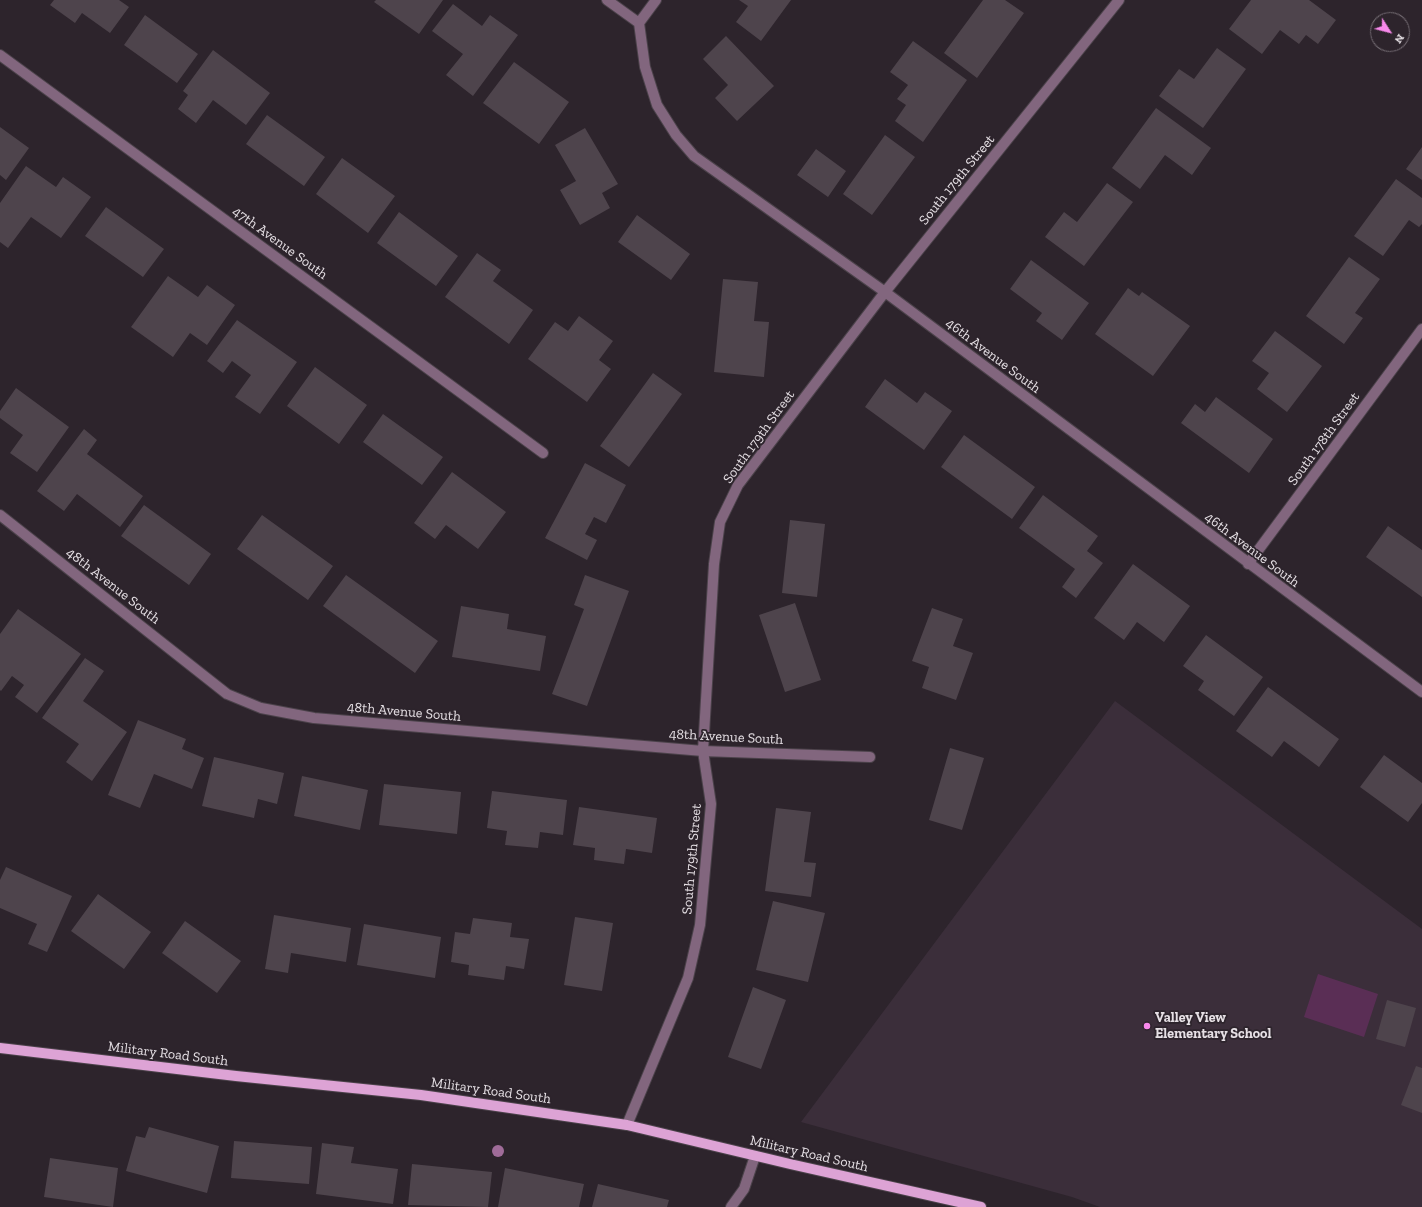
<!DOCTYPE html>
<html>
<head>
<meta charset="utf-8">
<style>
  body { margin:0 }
  #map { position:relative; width:1422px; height:1207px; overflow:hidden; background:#2d242c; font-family:"Zilla Slab",serif }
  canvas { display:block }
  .north { position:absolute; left:1370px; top:12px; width:40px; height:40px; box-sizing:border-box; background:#2d242c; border:1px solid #776f76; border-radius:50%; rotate:126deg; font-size:11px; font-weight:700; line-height:16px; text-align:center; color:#e6e0e5 }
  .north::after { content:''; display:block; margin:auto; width:14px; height:18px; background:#f888eb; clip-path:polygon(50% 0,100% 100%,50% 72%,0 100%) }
</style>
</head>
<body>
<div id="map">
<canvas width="1422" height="1207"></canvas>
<div class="north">N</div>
</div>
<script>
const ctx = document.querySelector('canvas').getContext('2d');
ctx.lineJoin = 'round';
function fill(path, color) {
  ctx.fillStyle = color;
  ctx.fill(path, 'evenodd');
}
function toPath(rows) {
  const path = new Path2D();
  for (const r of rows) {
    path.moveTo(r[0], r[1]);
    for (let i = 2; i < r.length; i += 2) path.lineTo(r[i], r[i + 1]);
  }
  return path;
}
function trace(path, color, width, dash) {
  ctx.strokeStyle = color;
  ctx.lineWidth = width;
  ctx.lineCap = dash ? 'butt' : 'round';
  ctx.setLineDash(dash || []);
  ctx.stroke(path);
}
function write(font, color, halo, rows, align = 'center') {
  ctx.font = font + ' "Zilla Slab",serif';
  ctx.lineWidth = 3.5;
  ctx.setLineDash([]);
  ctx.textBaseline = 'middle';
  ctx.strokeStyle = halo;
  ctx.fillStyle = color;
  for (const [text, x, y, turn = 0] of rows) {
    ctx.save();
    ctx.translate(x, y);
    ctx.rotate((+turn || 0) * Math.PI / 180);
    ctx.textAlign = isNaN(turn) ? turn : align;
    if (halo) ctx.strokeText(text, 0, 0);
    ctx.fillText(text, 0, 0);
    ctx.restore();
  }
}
fill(toPath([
  [1115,701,1422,929,1422,1207,1100,1207,1072,1197,801,1122]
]), '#3b2e3a');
fill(toPath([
  [1318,974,1378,994,1364,1037,1304,1017]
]), '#5a2e55');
fill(toPath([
  [54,0,119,0,129,7,110,33,82,13,75,23,50,5],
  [376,0,443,0,419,34,374,2],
  [739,0,791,0,761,41,736,22,748,6],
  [983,0,1005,0,1024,13,977,78,944,53],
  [1251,0,1309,0,1336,20,1318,44,1306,35,1299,44,1280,30,1262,54,1229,29],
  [453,4,482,26,490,15,518,35,473,96,446,75,463,54,432,31],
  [145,15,198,54,177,83,124,45],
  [726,36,774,86,737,121,715,98,728,85,703,59],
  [913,41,967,80,923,142,895,121,906,105,897,99,908,85,890,72],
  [1217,48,1246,69,1203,128,1159,96,1179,69,1194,79],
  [213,50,270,93,246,125,213,100,196,123,178,109,188,95,183,91],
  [514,62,569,102,539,144,483,103],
  [1156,108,1211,148,1192,175,1165,155,1140,189,1112,168],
  [267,115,325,157,304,186,246,144],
  [0,127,29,148,6,180,0,175],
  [585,128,618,184,602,193,610,208,580,225,560,190,576,181,555,145],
  [885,135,915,157,872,215,843,194],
  [1422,147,1422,180,1406,169],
  [816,149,846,171,828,197,797,175],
  [342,158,395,196,368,233,316,194],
  [26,166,56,187,63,177,91,197,61,238,31,217,8,248,0,242,0,203],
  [1396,179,1422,198,1422,224,1419,227,1409,220,1383,256,1354,236],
  [1107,183,1133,202,1084,266,1045,237,1064,212,1077,222],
  [106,207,164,249,143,277,85,236],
  [399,212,458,256,436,286,377,243],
  [637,215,690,254,671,280,618,242],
  [477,253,501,270,493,281,533,310,509,344,445,297],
  [1349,257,1380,279,1355,313,1363,318,1344,344,1306,316],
  [1031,260,1089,303,1062,340,1036,321,1042,313,1010,289],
  [168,276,198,297,207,285,235,305,207,345,190,333,173,357,131,327],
  [723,279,758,282,754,321,769,322,764,377,714,372],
  [1128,288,1139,296,1142,292,1190,326,1153,376,1095,334],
  [579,316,613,341,599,360,611,369,587,402,528,359,555,322,568,331],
  [237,320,297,362,260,414,235,397,251,375,232,361,223,373,207,361],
  [1275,331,1322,366,1287,412,1257,389,1269,373,1252,361],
  [315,367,367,405,339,444,287,406],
  [653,373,682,394,629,467,600,446],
  [885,379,917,403,925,392,952,411,924,450,865,407],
  [16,388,69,427,37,472,10,453,23,435,0,418,0,411],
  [1216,397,1273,439,1249,473,1181,423,1195,404,1205,412],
  [383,414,443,457,422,485,363,442],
  [84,429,97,440,87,454,143,496,120,527,77,494,64,511,37,491],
  [964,435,1035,487,1012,519,941,467],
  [585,463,626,485,606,523,594,517,585,534,597,540,587,560,545,538],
  [452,472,506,512,478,549,446,525,435,539,414,523],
  [1043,495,1098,536,1087,551,1103,563,1076,598,1062,587,1075,569,1019,528],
  [144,505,211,554,189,585,121,536],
  [262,515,333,566,308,600,237,549],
  [790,520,825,524,817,597,782,593],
  [1388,526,1422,550,1422,597,1366,557],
  [1133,564,1190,606,1164,642,1137,622,1124,640,1094,618],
  [346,575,438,641,415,673,323,606],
  [585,575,629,591,587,706,552,694,584,609,574,605],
  [795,603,821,680,785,692,759,615],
  [461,606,509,614,507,629,546,636,540,671,452,657],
  [932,608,963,619,953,646,973,653,956,700,922,688,929,667,912,661],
  [18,609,81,654,37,713,15,697,24,685,12,676,1,691,0,690,0,634],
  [1206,635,1263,677,1234,716,1198,690,1204,681,1183,666],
  [85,658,104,671,83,701,127,732,92,781,66,762,79,744,42,718],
  [1268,687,1339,739,1319,767,1284,741,1272,757,1236,731],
  [138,720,186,739,182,749,204,758,192,789,154,774,140,808,108,795],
  [950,748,984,758,962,830,929,820],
  [1384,755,1422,783,1422,803,1408,822,1360,787],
  [214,757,284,773,277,804,258,799,254,818,202,806],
  [302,776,368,790,360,830,294,816],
  [384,784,461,792,457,834,379,825],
  [492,791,567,800,563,835,540,832,538,848,505,845,507,831,487,828],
  [579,807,657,818,652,853,626,849,624,864,594,860,595,848,573,845],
  [776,808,811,812,804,862,816,863,811,897,765,891],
  [6,867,72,896,47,952,28,944,37,924,0,908,0,880],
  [98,894,151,932,124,969,71,931],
  [773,901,825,913,808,982,756,970],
  [274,915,351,928,346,962,291,953,288,973,265,969],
  [575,917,613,923,602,991,564,985],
  [473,918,512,923,510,937,529,939,524,969,506,966,504,980,468,975,469,965,451,962,455,932,470,934],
  [185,921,241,961,217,993,162,953],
  [364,924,441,937,435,978,357,965],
  [753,987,786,1000,761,1069,728,1057],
  [1387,1000,1416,1008,1405,1047,1376,1039],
  [1416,1066,1422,1068,1422,1113,1401,1105],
  [149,1127,219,1146,207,1193,126,1171,136,1136,145,1138],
  [234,1141,312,1147,309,1184,231,1178],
  [322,1143,354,1147,351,1163,398,1169,393,1204,316,1194],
  [50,1158,118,1168,113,1207,44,1197],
  [412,1164,492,1172,488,1207,408,1205],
  [505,1168,584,1184,579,1207,498,1207],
  [598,1184,669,1200,667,1207,592,1207]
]), '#4e444c');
const minor = toPath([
  [607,0,639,23,645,67,657,105,676,135,694,156,885,292,1422,692],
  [639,23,656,0],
  [0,55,543,453],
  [0,515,227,694,261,708,314,718,703,751,870,757],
  [1248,564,1422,329],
  [627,1125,688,978,700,925,711,804,703,751,714,564,720,522,738,485,885,292,1119,0],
  [731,1207,744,1189,755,1156]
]);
const major = toPath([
  [0,1048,236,1076,421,1095,627,1125,790,1164,981,1207]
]);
trace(minor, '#4b424a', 12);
trace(major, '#4b424a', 12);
trace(minor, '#82667e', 10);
trace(major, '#dda3d5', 10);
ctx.fillStyle = '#a06c99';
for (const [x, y] of [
  [498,1151]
]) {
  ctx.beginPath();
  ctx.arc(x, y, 6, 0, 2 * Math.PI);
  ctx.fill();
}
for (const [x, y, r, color] of [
  [1147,1026,4,"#f888eb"]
]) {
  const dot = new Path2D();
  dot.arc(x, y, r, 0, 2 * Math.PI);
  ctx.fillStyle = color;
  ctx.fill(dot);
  trace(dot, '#2d242c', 1.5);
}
write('14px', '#e6e0e5', '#2d242c', [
  ["South 179th Street",957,180,-51],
  ["47th Avenue South",280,243,36],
  ["46th Avenue South",993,356,37],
  ["South 179th Street",759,437,-54],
  ["South 178th Street",1324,439,-54],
  ["46th Avenue South",1252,550,37],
  ["48th Avenue South",113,586,38],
  ["48th Avenue South",404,712,5],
  ["48th Avenue South",726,737,3],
  ["South 179th Street",692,859,-85],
  ["Military Road South",168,1054,7],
  ["Military Road South",491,1091,8],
  ["Military Road South",809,1154,13]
]);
write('bold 14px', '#e6e0e5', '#2d242c', [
  ["Valley View",1155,1018],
  ["Elementary School",1155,1034]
], 'left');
</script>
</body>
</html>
